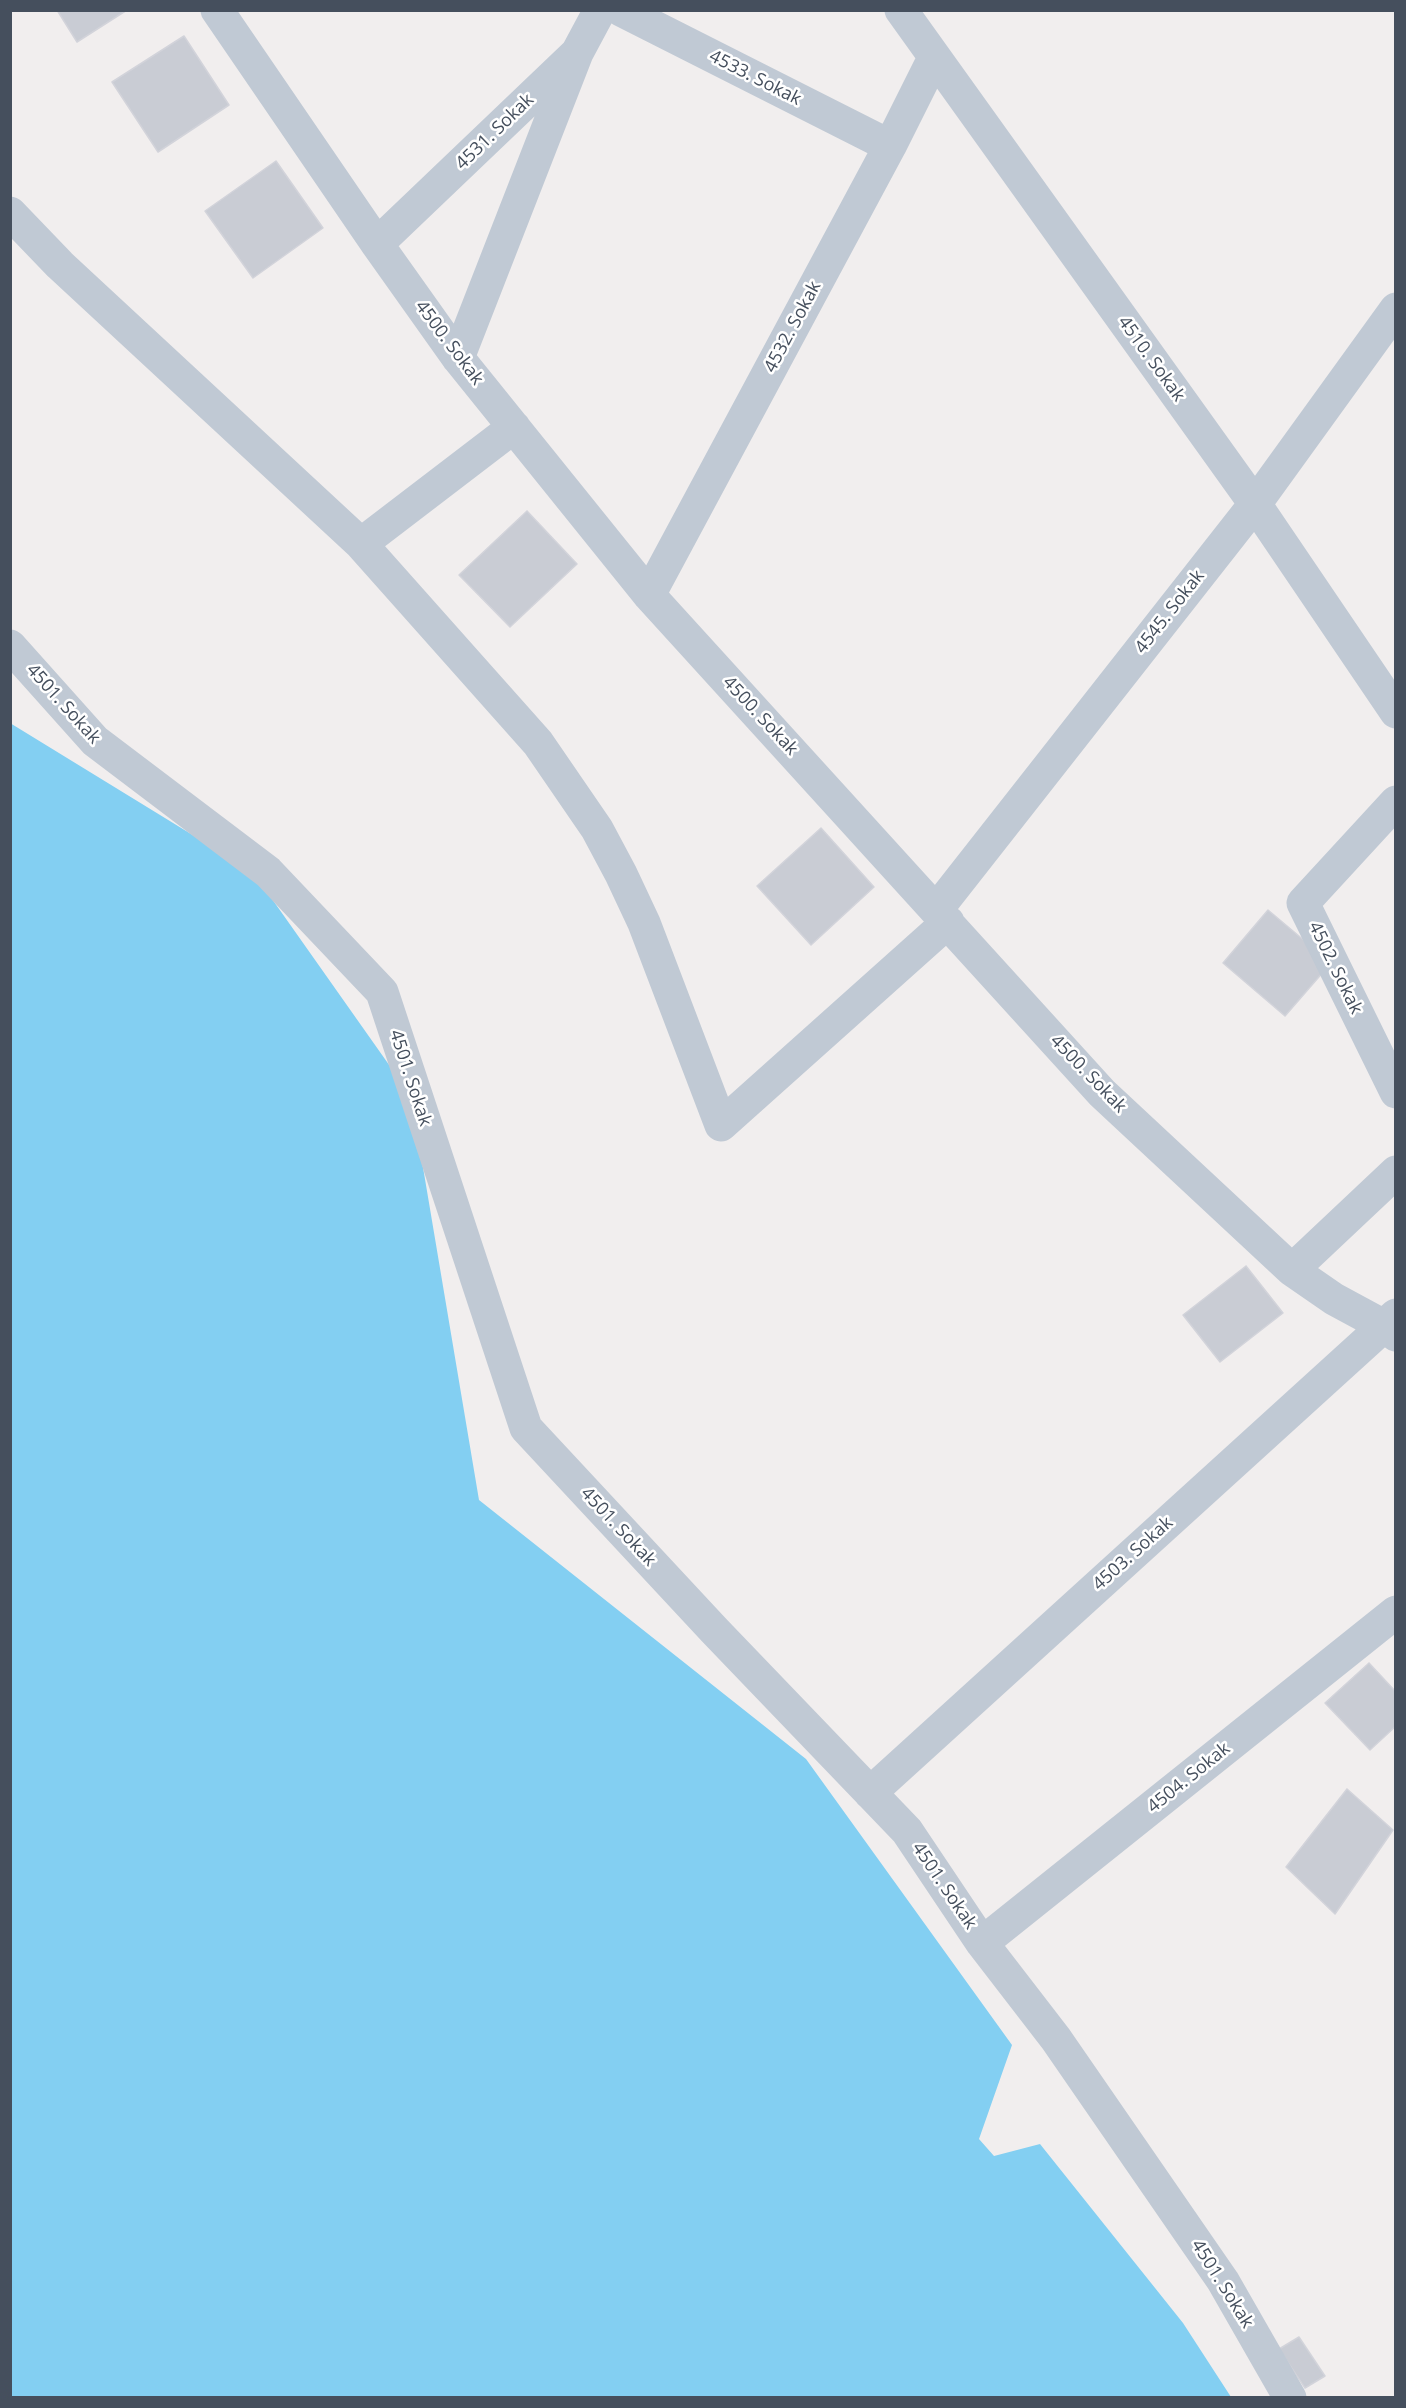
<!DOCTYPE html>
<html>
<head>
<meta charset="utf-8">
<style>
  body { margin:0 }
  #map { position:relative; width:1406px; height:2408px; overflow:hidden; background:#f1eeee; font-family:"Open Sans",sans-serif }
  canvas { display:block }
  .frame { position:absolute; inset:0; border:12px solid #454f5d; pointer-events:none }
</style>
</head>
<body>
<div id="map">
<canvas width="1406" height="2408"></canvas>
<div class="frame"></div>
</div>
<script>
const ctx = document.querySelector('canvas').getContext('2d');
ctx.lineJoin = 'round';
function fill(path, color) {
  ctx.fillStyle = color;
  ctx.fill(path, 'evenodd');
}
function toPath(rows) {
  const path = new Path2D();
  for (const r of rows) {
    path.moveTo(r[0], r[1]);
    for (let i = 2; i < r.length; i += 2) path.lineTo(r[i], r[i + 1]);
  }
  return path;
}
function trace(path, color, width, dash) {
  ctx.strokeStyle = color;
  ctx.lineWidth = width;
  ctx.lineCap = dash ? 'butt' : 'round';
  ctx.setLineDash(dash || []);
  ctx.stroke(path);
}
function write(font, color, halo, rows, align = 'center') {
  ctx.font = font + ' "Open Sans",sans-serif';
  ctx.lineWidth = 5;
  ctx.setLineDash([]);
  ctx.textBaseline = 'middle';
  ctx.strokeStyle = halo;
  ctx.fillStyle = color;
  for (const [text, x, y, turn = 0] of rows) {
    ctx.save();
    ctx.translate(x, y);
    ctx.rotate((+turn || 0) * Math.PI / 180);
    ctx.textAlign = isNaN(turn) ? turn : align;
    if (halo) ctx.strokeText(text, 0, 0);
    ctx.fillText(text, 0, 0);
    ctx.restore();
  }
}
fill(toPath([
  [10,723,253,872,411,1096,479,1500,806,1759,1012,2045,979,2139,994,2156,1040,2144,1183,2323,1231,2397,11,2397]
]), '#83cff2');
const building = toPath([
  [57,10,127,10,77,42,57,10],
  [184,36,229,105,158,152,112,82,184,36],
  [276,161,323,228,253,278,205,211,276,161],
  [527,511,577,564,510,627,459,575,527,511],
  [821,828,874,887,811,945,757,886,821,828],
  [1268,910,1331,963,1285,1016,1223,963,1268,910],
  [1246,1266,1283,1313,1220,1362,1183,1315,1246,1266],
  [1369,1663,1396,1692,1396,1726,1370,1750,1325,1703,1369,1663],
  [1347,1789,1393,1830,1335,1914,1286,1867,1347,1789],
  [1299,2337,1325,2376,1305,2388,1279,2349,1299,2337]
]);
fill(building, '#c9ccd4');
trace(building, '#d2d3da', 1.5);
trace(toPath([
  [217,10,377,244,458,358,649,595,1102,1093,1292,1270,1334,1299,1384,1326,1396,1335],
  [621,10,890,146],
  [901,10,1255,504,1396,712],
  [10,213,60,265,361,544,538,743,597,829,621,874,644,923,721,1125,948,922],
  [377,244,577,53,600,10],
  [458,358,577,53],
  [361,544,514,427],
  [649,595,890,146,934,58],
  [10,646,95,741,268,872,382,992,526,1428,714,1630,907,1831,982,1943,1056,2039,1223,2281,1290,2398],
  [1396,802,1303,903,1396,1092],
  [937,909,1255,504,1396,309],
  [1292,1270,1396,1172],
  [870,1793,1396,1315],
  [982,1943,1396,1612]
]), '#c0c9d4', 33);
write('18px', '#454f5d', '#fff', [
  ["4533. Sokak",755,78,27],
  ["4531. Sokak",495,132,-44],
  ["4532. Sokak",793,327,-62],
  ["4500. Sokak",449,343,53],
  ["4510. Sokak",1151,359,54],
  ["4545. Sokak",1170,612,-52],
  ["4501. Sokak",63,704,48],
  ["4500. Sokak",760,716,47],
  ["4502. Sokak",1335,968,64],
  ["4500. Sokak",1088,1074,46],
  ["4501. Sokak",410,1078,72],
  ["4501. Sokak",618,1527,47],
  ["4503. Sokak",1133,1554,-42],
  ["4504. Sokak",1189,1778,-39],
  ["4501. Sokak",944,1886,56],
  ["4501. Sokak",1222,2284,58]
]);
</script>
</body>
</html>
